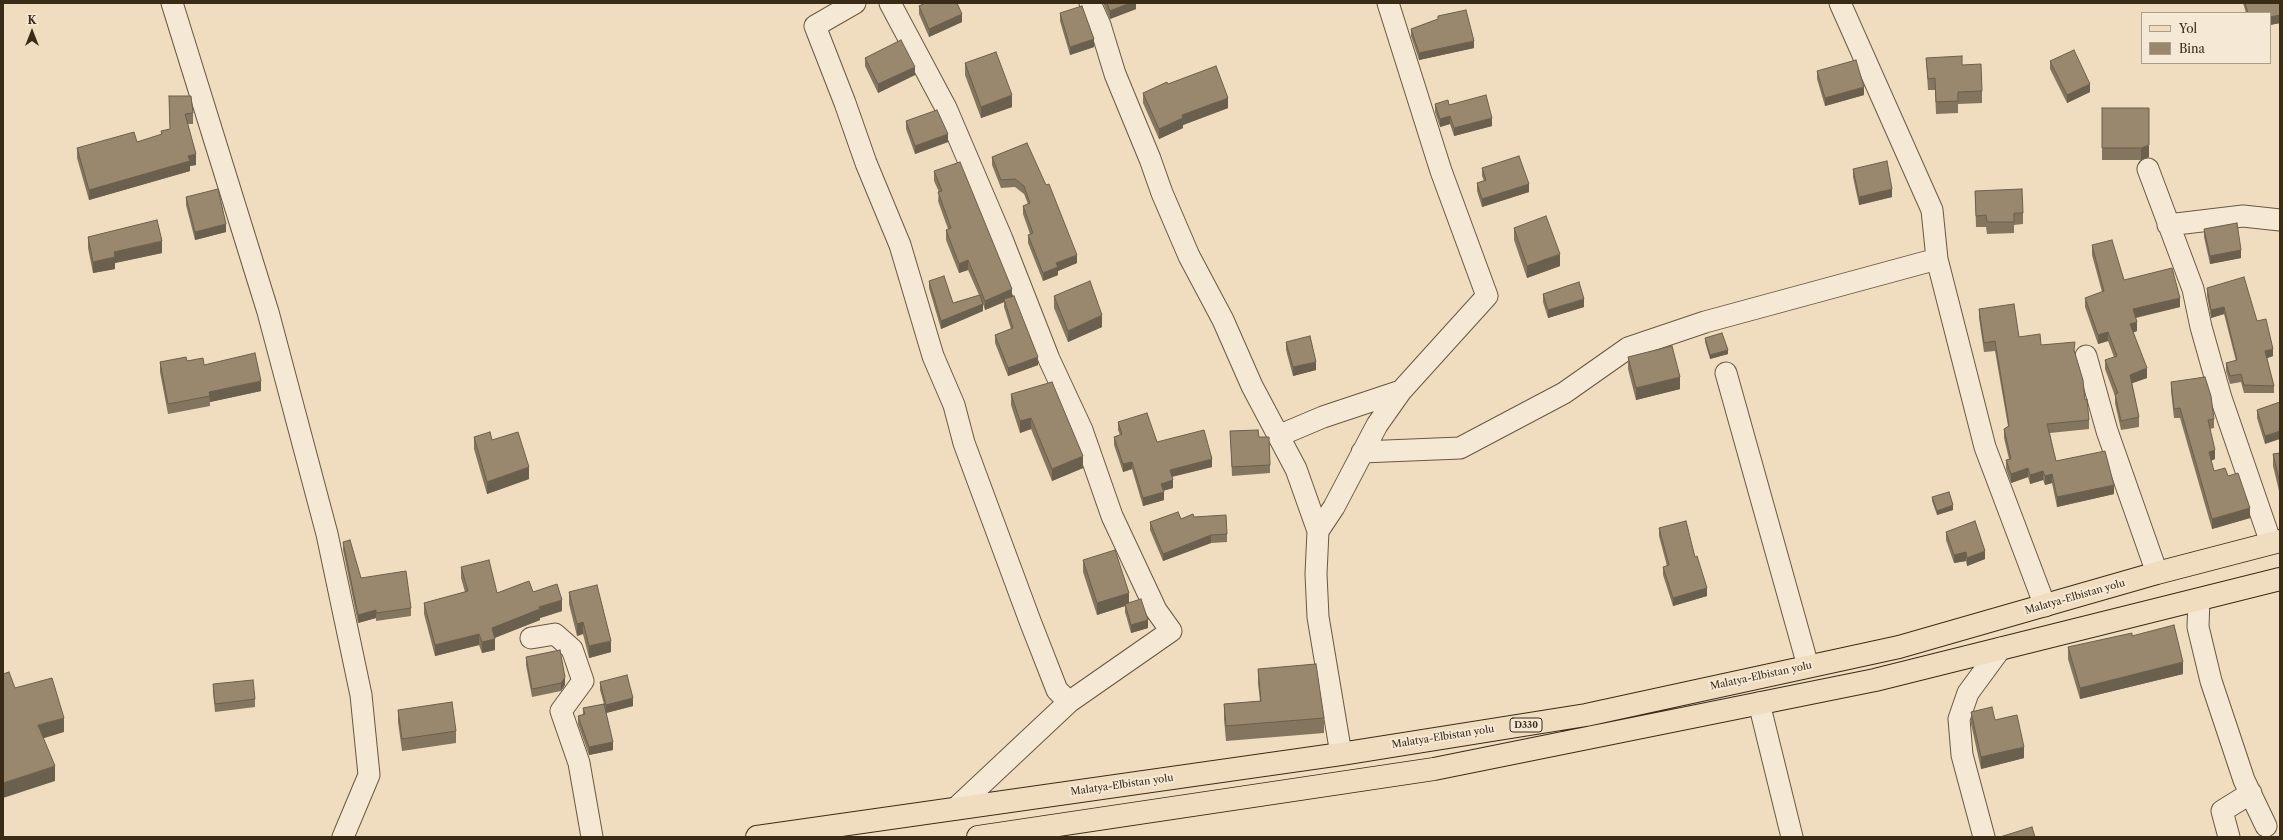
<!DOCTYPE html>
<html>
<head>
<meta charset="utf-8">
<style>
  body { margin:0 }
  #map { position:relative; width:2283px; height:840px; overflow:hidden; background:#f0ddbf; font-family:"Libre Caslon Text",serif }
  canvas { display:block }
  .frame { position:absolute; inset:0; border:4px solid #3a2b17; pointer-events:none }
  .legend { position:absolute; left:2141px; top:12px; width:130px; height:52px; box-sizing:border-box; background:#f5e9d5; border:1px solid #aa9d89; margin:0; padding:5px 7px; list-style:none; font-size:12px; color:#3a2b17 }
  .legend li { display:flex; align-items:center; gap:8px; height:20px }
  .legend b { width:20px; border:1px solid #aa9d89 }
  .north { position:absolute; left:12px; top:12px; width:40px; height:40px; -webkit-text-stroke:3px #f5e9d5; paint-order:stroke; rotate:0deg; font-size:11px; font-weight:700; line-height:16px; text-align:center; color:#3a2b17 }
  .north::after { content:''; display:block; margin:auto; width:14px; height:18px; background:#3a2b17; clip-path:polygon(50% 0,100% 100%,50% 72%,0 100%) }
</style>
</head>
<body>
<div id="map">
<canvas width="2283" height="840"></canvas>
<div class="frame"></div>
<ul class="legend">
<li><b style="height:5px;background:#f0ddbf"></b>Yol</li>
<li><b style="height:11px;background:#99886e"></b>Bina</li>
</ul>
<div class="north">K</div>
</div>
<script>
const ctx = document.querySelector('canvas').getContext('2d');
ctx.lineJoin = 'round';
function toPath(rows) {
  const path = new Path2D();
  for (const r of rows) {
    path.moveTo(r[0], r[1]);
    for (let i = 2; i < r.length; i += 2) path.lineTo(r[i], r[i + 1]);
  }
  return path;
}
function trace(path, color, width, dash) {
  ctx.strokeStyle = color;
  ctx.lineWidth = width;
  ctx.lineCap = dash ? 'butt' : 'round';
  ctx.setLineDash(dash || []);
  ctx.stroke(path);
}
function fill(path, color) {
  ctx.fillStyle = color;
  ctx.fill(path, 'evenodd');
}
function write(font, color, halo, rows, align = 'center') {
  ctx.font = font + ' "Libre Caslon Text",serif';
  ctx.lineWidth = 4;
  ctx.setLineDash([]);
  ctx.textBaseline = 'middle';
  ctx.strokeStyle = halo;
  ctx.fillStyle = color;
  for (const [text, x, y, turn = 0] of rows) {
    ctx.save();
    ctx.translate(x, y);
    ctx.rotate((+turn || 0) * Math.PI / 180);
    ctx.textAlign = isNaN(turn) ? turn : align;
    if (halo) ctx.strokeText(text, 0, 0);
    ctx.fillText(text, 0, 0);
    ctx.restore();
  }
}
const minor = toPath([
  [172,3,268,312,327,534,361,695,369,775,343,837],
  [855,3,815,26,845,103,866,163,900,245,933,356,954,405,964,443,1030,621,1057,690,1069,702],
  [890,3,946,108,1002,239,1049,359,1082,430,1112,516,1156,610,1171,631,1069,702,955,809],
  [1090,3,1100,25,1115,74,1150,159,1162,193,1189,256,1223,320,1252,386,1296,469,1318,531],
  [1840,3,1932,210,1937,259,1985,447,2045,606],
  [2148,169,2193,289,2201,327,2221,398,2271,543],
  [2168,225,2243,216,2280,220],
  [2086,356,2107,431,2157,573],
  [1726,373,1808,666],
  [1278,436,1323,417,1401,391],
  [1362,452,1460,448,1564,393,1628,348,1705,322,1937,259],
  [2199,599,2198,627,2211,681,2244,780,2266,826],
  [531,638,555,634,572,649,583,681,561,711,579,763,592,837],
  [1759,703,1792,837],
  [1341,754,1318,617,1316,574,1318,531,1334,507,1377,425,1401,391,1487,296,1441,171,1388,3],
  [1984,837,1962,755,1959,719,1968,693,2001,648],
  [2229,837,2222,811,2251,793]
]);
const major = toPath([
  [757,837,1341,754,1586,715,1899,647,2157,573,2280,541],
  [978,837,1434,769,1875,680,2280,579]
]);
trace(minor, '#685841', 23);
trace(major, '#3a2b17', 24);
trace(minor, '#f5e9d5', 21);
trace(major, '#f0ddbf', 22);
fill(toPath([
  [1103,3,1139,3,1136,4,1136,9,1110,19],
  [2243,3,2280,3,2280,23,2270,25,2270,13,2246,13],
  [919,6,962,22,929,37,919,14],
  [1060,13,1094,47,1070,55,1060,21],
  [1438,16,1474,48,1419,60,1411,36,1411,29,1438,19],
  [865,58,915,75,878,93,865,66],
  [1926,58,1962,65,1982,91,1982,103,1958,104,1958,113,1936,114,1935,90,1928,90],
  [2050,61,2090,92,2067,103,2050,69],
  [965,63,1012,107,981,118,965,75],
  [1817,71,1864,95,1825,106,1817,79],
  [1168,84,1228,108,1183,125,1183,128,1159,139,1143,103,1143,93],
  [169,96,193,113,193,124,188,124,196,165,190,166,190,171,89,200,77,158,77,148,137,142,161,135,161,131,170,129],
  [1435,104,1449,105,1492,126,1454,136,1450,124,1440,127,1435,112],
  [2102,108,2149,157,2141,160,2102,160],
  [906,121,948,142,915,154,906,129],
  [1027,143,1077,263,1058,271,1058,275,1043,281,1028,243,1028,235,1030,234,1023,214,1023,206,1028,204,1024,194,1015,187,1001,188,992,165,992,157],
  [1482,168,1529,192,1482,207,1477,191,1477,183,1484,181,1482,176],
  [1853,169,1892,197,1859,205,1853,177],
  [934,171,1012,297,1038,365,1008,376,995,343,995,335,1011,329,1004,307,1004,302,985,310,983,304,983,311,941,329,929,288,929,281,953,303,979,295,968,270,959,273,946,240,946,230,948,229,938,201,939,192,934,181],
  [1975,191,2023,213,2023,224,2014,225,2014,233,1987,234,1986,227,1976,227],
  [186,197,226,232,195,240,186,205],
  [1514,228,1560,266,1527,278,1514,240],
  [2204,229,2241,258,2210,264,2204,237],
  [88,237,162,253,115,263,115,269,93,273,88,248],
  [2092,245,2124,280,2180,307,2136,318,2137,331,2133,332,2147,378,2132,383,2139,417,2139,427,2121,430,2115,403,2115,396,2105,369,2105,360,2114,357,2108,341,2098,344,2085,307,2085,298,2102,292,2092,255],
  [2207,288,2257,321,2273,356,2267,358,2274,386,2274,393,2244,393,2241,382,2230,384,2226,371,2226,363,2236,361,2224,314,2211,318,2207,296],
  [1543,294,1584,307,1548,318,1543,302],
  [1054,296,1102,327,1068,342,1054,308],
  [1979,309,2019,337,2041,345,2075,353,2089,420,2089,429,2050,433,2056,461,2114,494,2057,507,2052,483,2045,485,2043,480,2030,484,2028,477,2011,483,2006,469,2006,460,2009,459,2004,438,2004,429,2008,426,1995,351,1984,352,1979,318],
  [1705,338,1728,354,1710,359,1705,342],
  [1286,342,1316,370,1293,376,1286,350],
  [1628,357,1680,389,1636,400,1628,369],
  [187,361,204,365,261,391,210,402,210,406,168,414,160,372,160,362],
  [2171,382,2214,419,2214,428,2210,429,2215,459,2211,461,2214,471,2228,476,2250,518,2212,529,2180,418,2174,418,2171,391],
  [1011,394,1083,468,1052,481,1031,429,1020,433,1011,405],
  [2280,402,2265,444,2257,418,2257,410],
  [1118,422,1157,442,1212,467,1172,477,1173,488,1163,491,1164,500,1143,506,1132,469,1123,472,1114,445,1114,437,1120,435,1118,430],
  [1230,431,1259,437,1270,465,1270,473,1232,476],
  [474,437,492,440,529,479,487,494,474,449],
  [2280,453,2280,495,2273,466,2273,454],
  [1932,497,1953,510,1937,515,1932,501],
  [1194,517,1227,534,1227,542,1211,543,1163,561,1150,530,1150,522],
  [1659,528,1695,557,1707,596,1673,606,1663,575,1663,567,1667,566,1659,536],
  [1946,532,1985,559,1967,566,1966,561,1954,563,1946,540],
  [343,542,361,578,411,608,411,616,376,621,376,618,358,623,343,550],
  [1083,560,1129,603,1148,628,1131,633,1125,612,1125,606,1097,615,1083,572],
  [461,567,497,593,533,592,562,611,540,618,540,620,494,638,495,650,482,653,479,645,435,656,424,614,424,603,465,592,461,578],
  [569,592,611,652,589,658,583,634,577,636,569,604],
  [2132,636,2183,674,2080,699,2068,659,2068,647],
  [526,657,565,685,561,691,532,697,526,665],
  [1258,669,1324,718,1324,733,1226,741,1224,719,1224,704,1260,701,1258,684],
  [600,682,633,706,606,713,613,750,589,755,578,724,578,716,583,715,583,708,604,704,600,690],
  [213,684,255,699,255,707,215,712,213,692],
  [398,710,456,731,456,743,402,751,398,722],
  [1971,712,1995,720,2024,758,1981,769,1971,724]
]), '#84755f');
fill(toPath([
  [1130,3,1139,3,1136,4,1136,9,1110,19,1110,11],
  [962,14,962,22,929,37,929,29],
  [2280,15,2280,23,2270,25,2270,17],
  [1094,39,1094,47,1070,55,1070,47],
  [1474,41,1474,48,1419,60,1419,53],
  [915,67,915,75,878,93,878,84],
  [2090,84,2090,92,2067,103,2067,95],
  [1864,87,1864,95,1825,106,1825,98],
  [1012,95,1012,107,981,118,981,107],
  [1228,98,1228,108,1183,125,1183,128,1159,139,1159,129,1182,115],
  [1450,116,1450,124,1440,127,1440,119],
  [1492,118,1492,126,1454,136,1454,128],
  [948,134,948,142,915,154,915,146],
  [2149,145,2149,157,2141,160,2141,148],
  [196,154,196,165,190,166,190,171,89,200,89,190],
  [1529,184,1529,192,1482,207,1482,199],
  [1892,189,1892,197,1859,205,1859,197],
  [226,224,226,232,195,240,195,232],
  [162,241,162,253,115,263,115,269,93,273,93,262,114,252],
  [2241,250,2241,258,2210,264,2210,256],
  [1560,254,1560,266,1527,278,1527,266],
  [1077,255,1077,263,1058,271,1058,275,1043,281,1043,273,1056,263],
  [968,260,968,270,959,273,959,264],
  [1012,289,1012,298,1004,299,1004,302,985,310,985,301],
  [2180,298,2180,307,2133,318,2133,309],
  [1584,299,1584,307,1548,318,1548,310],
  [983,304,983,311,941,329,941,321],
  [2224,307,2224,314,2211,318,2211,310],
  [1102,315,1102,327,1068,342,1068,331],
  [2137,322,2137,331,2130,334,2130,324],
  [2108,332,2108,341,2098,344,2098,335],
  [2273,349,2273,356,2265,359,2265,351],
  [1728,350,1728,354,1710,359,1710,355],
  [1038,357,1038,365,1008,376,1008,368],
  [1316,362,1316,370,1293,376,1293,367],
  [2147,368,2147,378,2130,384,2130,375],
  [1680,377,1680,389,1636,400,1636,388],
  [261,381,261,391,210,402,209,392],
  [1031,418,1031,429,1020,433,1020,421],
  [2280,431,2280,439,2265,444,2265,436],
  [2215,450,2215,459,2209,461,2209,452],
  [1083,456,1083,468,1052,481,1052,469],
  [1212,459,1212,467,1170,477,1170,470],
  [1132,462,1132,469,1123,472,1123,464],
  [529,467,529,479,487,494,487,482],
  [2028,468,2028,477,2011,483,2011,474],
  [2043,471,2043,480,2030,484,2030,475],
  [2052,474,2052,483,2045,485,2045,476],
  [1173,480,1173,488,1161,491,1161,484],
  [2114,485,2114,494,2057,507,2057,497],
  [1164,492,1164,500,1143,506,1143,498],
  [1953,505,1953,510,1937,515,1937,511],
  [2250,508,2250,518,2212,529,2212,519],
  [1211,535,1211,543,1163,561,1163,554],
  [1985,551,1985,559,1967,566,1967,558],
  [1966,552,1966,561,1954,563,1954,555],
  [1707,588,1707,596,1673,606,1673,598],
  [1129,593,1129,605,1125,604,1125,606,1097,615,1097,603],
  [562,600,562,611,540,618,540,620,492,639,492,628,539,607],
  [376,610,376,618,358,623,358,615],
  [1148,620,1148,628,1131,633,1131,625],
  [583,622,583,634,577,636,577,624],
  [479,634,479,645,435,656,435,645],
  [495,639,495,650,482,653,482,642],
  [611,641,611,652,589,658,589,646],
  [2183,662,2183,674,2080,699,2080,688],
  [565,677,565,685,561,691,561,683],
  [633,698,633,706,606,713,606,705],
  [64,718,64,732,38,740,38,725],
  [613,742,613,750,589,755,589,747],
  [2024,747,2024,758,1981,769,1981,757],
  [55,766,55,781,3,798,3,783]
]), '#6b5f4d');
const building = toPath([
  [925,3,957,3,962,14,929,29,919,6,925,3],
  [1107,3,1130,3,1110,11,1107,3],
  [2245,3,2280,3,2280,15,2270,17,2270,13,2248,13,2245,3],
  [1082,6,1094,39,1070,47,1060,13,1082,6],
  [1466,10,1474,41,1419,53,1411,29,1438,19,1438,16,1466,10],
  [901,40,915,67,878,84,865,58,901,40],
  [2074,50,2090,84,2067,95,2050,61,2074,50],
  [996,52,1012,95,981,107,965,63,996,52],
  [1962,56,1962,65,1981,64,1982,91,1958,92,1958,101,1936,102,1935,78,1928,79,1926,58,1962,56],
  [1856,60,1864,87,1825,98,1817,71,1856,60],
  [1216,66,1228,98,1182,115,1183,118,1159,129,1143,93,1167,82,1168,84,1216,66],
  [1486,95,1492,118,1454,128,1450,116,1440,119,1435,104,1448,100,1449,105,1486,95],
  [169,96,191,96,193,113,185,114,196,154,188,156,190,161,89,190,77,148,134,132,137,142,162,134,161,131,170,129,169,96],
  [2102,108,2149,108,2149,145,2141,148,2102,148,2102,108],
  [937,110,948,134,915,146,906,121,937,110],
  [1027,143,1046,185,1049,184,1077,255,1056,263,1058,267,1043,273,1028,235,1033,233,1023,206,1030,203,1024,186,1015,179,1001,180,992,157,1027,143],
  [1519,156,1529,184,1482,199,1477,183,1486,180,1482,168,1519,156],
  [1887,161,1892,189,1859,197,1853,169,1887,161],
  [960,162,1012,289,985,301,968,260,959,264,946,230,951,228,938,192,942,191,934,171,960,162],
  [218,189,226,224,195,232,186,197,218,189],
  [2022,189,2023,213,2014,213,2014,222,1987,222,1986,215,1976,216,1975,191,2022,189],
  [1546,216,1560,254,1527,266,1514,228,1546,216],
  [157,220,162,241,114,252,115,257,93,262,88,237,157,220],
  [2237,223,2241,250,2210,256,2204,229,2237,223],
  [2112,240,2124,280,2172,268,2180,298,2133,309,2137,322,2130,324,2147,368,2130,375,2139,417,2121,421,2115,394,2118,393,2105,360,2117,356,2108,332,2098,335,2085,298,2104,291,2092,245,2112,240],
  [944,276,953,303,980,295,983,304,941,321,929,281,944,276],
  [2244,277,2257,321,2266,319,2273,349,2265,351,2274,386,2244,385,2241,374,2230,376,2226,363,2237,360,2224,307,2211,310,2207,288,2244,277],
  [1090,281,1102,315,1068,331,1054,296,1090,281],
  [1579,282,1584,299,1548,310,1543,294,1579,282],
  [1014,296,1038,357,1008,368,995,335,1013,328,1004,299,1014,296],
  [2014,304,2019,337,2040,334,2041,345,2075,342,2074,350,2083,380,2085,400,2087,399,2089,420,2047,424,2056,461,2105,451,2114,485,2057,497,2052,474,2045,476,2043,471,2030,475,2028,468,2011,474,2006,460,2011,459,2004,429,2009,426,2008,419,1995,341,1984,343,1979,309,2014,304],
  [1722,333,1728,350,1710,355,1705,338,1722,333],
  [1310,336,1316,362,1293,367,1286,342,1310,336],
  [1672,346,1680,377,1636,388,1628,357,1672,346],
  [255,353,261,381,209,392,210,396,168,404,160,362,186,357,187,361,203,358,204,365,255,353],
  [2205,377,2211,396,2214,419,2208,420,2215,450,2209,452,2214,471,2225,468,2228,476,2238,473,2250,508,2212,519,2180,408,2174,409,2171,382,2205,377],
  [1052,382,1083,456,1052,469,1031,418,1020,421,1011,394,1052,382],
  [2280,402,2280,431,2265,436,2257,410,2280,402],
  [1147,413,1157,442,1204,430,1212,459,1170,470,1173,480,1161,484,1164,492,1143,498,1132,462,1123,464,1114,437,1122,434,1118,422,1147,413],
  [1258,430,1259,437,1269,437,1270,465,1232,467,1230,431,1258,430],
  [490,432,492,440,518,432,529,467,487,482,474,437,490,432],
  [2280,453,2280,483,2273,454,2280,453],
  [1949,492,1953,505,1937,511,1932,497,1949,492],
  [1178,512,1181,519,1193,514,1194,517,1226,515,1227,534,1211,535,1163,554,1150,522,1178,512],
  [1686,521,1695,557,1697,556,1707,588,1673,598,1663,567,1669,565,1659,528,1686,521],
  [1975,521,1985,551,1967,558,1966,552,1954,555,1946,532,1975,521],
  [350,540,361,578,406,571,411,608,376,613,376,610,358,615,343,542,350,540],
  [1115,550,1129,593,1097,603,1083,560,1115,550],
  [489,560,497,593,529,581,533,592,557,584,562,600,539,607,540,609,492,628,495,639,482,642,479,634,435,645,424,603,468,591,461,567,489,560],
  [597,585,611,641,589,646,583,622,577,624,569,592,597,585],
  [1141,599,1148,620,1131,625,1125,604,1141,599],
  [2174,625,2183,662,2080,688,2068,647,2132,633,2132,636,2174,625],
  [560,650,565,677,561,683,532,689,526,657,560,650],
  [1316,664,1324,718,1226,726,1224,704,1261,701,1258,669,1316,664],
  [9,672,15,688,52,678,64,718,38,725,55,766,3,783,3,674,9,672],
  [627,675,633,698,606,705,600,682,627,675],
  [253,680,255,699,215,704,213,684,253,680],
  [452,702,456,731,402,739,398,710,452,702],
  [604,704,613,742,589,747,578,716,585,714,583,708,604,704],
  [1992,707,1995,720,2017,715,2024,747,1981,757,1971,712,1992,707],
  [2032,827,2035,837,2000,837,2032,827]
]);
fill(building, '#99886e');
trace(building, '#6b5f4d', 1);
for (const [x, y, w] of [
  [1526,725,32]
]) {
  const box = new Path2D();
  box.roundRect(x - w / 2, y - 7, w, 14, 3);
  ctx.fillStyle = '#f5e9d5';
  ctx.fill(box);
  trace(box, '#3a2b17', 1);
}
write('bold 9px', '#3a2b17', null, [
  ["D330",1526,725]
]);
write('10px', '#3a2b17', '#f5e9d5', [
  ["Malatya-Elbistan yolu",2075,597,-16],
  ["Malatya-Elbistan yolu",1761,676,-12],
  ["Malatya-Elbistan yolu",1443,737,-9],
  ["Malatya-Elbistan yolu",1122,785,-8]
]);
</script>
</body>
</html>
